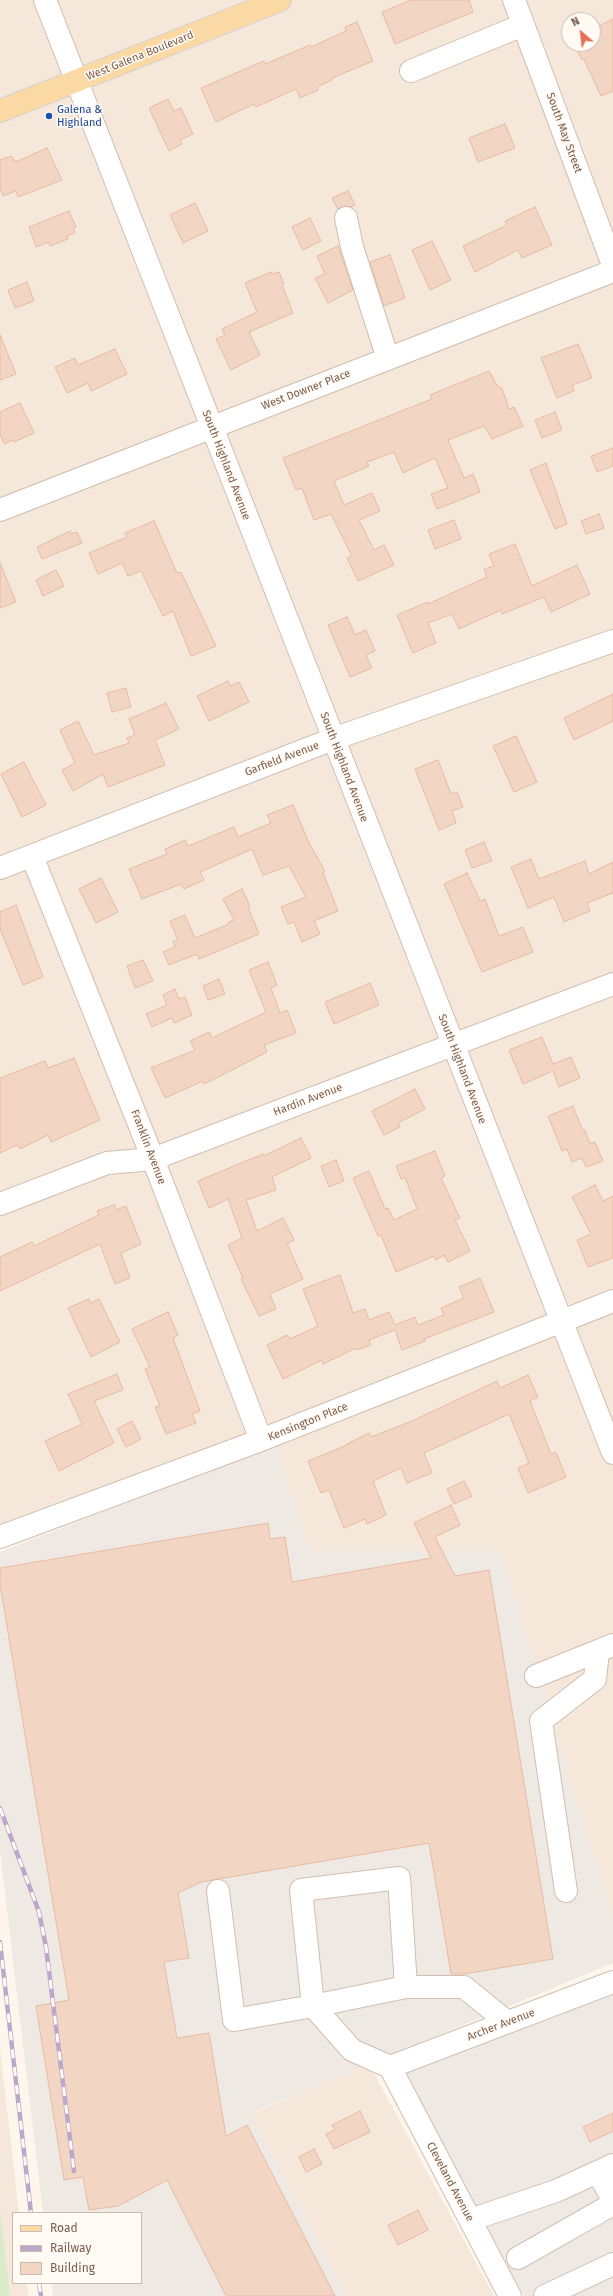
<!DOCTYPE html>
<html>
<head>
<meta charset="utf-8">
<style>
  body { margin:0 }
  #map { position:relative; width:613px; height:2296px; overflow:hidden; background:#fdf6ec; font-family:"Fira Sans",sans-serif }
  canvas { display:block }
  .legend { position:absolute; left:12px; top:2212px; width:130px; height:72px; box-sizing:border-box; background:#fffaf3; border:1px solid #cabbb1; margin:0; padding:5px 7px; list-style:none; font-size:12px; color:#7a5c4d }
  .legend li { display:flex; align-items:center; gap:8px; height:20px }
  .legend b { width:20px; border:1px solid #cabbb1 }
  .north { position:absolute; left:561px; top:12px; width:40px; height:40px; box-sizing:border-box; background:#fffaf3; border:1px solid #cabbb1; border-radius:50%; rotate:332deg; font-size:11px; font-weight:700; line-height:16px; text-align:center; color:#7a5c4d }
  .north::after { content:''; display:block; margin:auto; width:14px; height:18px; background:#e76f51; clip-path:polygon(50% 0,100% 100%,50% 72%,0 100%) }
</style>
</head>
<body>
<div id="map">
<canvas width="613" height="2296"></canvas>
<ul class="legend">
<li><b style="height:5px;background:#fbd9a5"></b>Road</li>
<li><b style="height:5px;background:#b9a8c9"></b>Railway</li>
<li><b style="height:11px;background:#f3d5c3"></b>Building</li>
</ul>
<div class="north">N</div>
</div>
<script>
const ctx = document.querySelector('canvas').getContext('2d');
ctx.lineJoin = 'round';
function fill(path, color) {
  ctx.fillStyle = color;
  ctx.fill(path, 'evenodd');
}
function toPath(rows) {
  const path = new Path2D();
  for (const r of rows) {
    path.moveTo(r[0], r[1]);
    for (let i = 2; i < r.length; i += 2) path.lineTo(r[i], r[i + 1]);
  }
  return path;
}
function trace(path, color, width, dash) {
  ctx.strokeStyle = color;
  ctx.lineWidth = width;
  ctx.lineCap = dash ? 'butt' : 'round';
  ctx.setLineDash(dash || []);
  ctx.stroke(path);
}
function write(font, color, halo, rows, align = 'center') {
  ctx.font = font + ' "Fira Sans",sans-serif';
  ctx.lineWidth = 3;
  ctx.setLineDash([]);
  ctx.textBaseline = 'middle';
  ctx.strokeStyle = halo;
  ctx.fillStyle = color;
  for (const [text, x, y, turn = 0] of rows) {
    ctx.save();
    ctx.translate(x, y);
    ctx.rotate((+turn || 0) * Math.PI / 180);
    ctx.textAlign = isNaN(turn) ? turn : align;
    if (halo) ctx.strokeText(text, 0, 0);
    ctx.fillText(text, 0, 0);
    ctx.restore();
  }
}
fill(toPath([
  [0,0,613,0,613,1918,501,1551,310,1551,275,1445,0,1543],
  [569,20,593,20,593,44,569,44],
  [0,2049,19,2213,13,2213,13,2283,27,2283,28,2296,0,2296],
  [369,2064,494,2296,347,2296,251,2114]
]), '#f5e8da');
fill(toPath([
  [275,1445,310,1551,501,1551,613,1918,613,1963,251,2113,347,2296,53,2296,52,2283,141,2283,141,2213,43,2213,0,1851,0,1552],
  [613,1994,613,2296,524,2296,404,2072]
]), '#efe9e4');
fill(toPath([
  [0,2208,10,2296,0,2296]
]), '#d8ecc9');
const building = toPath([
  [411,0,469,0,473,12,395,44,382,12,411,0],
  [613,19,613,91,601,96,584,59,582,60,574,44,593,44,593,29,613,19],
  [357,22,373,61,332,78,332,80,317,87,318,90,300,98,296,89,256,107,254,104,216,122,201,88,264,61,265,64,310,45,311,47,346,31,345,27,357,22],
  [168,99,174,111,181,108,193,134,180,140,182,144,169,151,149,108,168,99],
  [505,124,515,148,478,162,469,138,505,124],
  [47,148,62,180,18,197,16,191,3,196,0,188,0,160,12,156,14,161,18,161,47,148],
  [348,191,355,205,351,207,344,206,338,209,332,198,348,191],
  [195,203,208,231,183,243,170,215,195,203],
  [535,207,552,245,522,258,518,250,475,272,463,246,507,225,505,221,535,207],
  [69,211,76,227,73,228,75,233,67,236,68,239,50,246,49,242,36,247,29,227,69,211],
  [310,218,321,241,303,250,292,227,310,218],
  [432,241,451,280,430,290,412,250,432,241],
  [338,246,353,290,328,303,315,278,325,274,317,256,338,246],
  [390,255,405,298,384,306,370,262,390,255],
  [271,272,272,274,279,272,284,284,282,285,293,313,249,332,260,355,231,370,216,339,225,335,222,329,257,312,245,283,271,272],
  [27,282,34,301,15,308,8,290,27,282],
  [0,335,16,374,0,380,0,335],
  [578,344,592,378,572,385,574,391,557,398,541,358,578,344],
  [115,349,127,374,91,391,88,383,67,393,55,367,75,358,78,365,115,349],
  [489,371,498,387,502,388,509,409,514,407,523,426,492,439,484,426,448,440,464,478,473,474,480,492,437,509,431,494,448,488,435,458,403,473,394,452,367,462,369,466,334,481,344,505,372,493,380,511,359,520,374,550,384,545,394,565,358,581,347,558,352,556,331,514,314,520,302,488,296,490,283,458,432,399,430,395,489,371],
  [20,403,34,433,14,442,13,440,4,444,0,434,0,412,20,403],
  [555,412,562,430,542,438,535,420,555,412],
  [613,448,613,466,597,472,591,456,613,448],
  [546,463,567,524,555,529,530,470,546,463],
  [599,514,604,528,586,534,581,521,599,514],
  [454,520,461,539,435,549,428,530,454,520],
  [154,521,177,573,181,572,216,646,191,656,173,611,163,616,141,571,128,576,122,563,98,574,89,553,127,537,125,533,154,521],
  [70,531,71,534,77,532,82,543,42,559,37,547,70,531],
  [515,544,532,586,577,565,590,594,551,612,544,597,502,614,501,610,459,629,452,614,428,623,436,643,413,653,397,615,428,602,428,604,487,577,484,569,494,566,489,554,515,544],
  [0,563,16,602,0,608,0,563],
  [56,570,64,586,43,596,36,580,56,570],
  [347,617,355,635,366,630,375,651,366,655,372,668,350,677,328,625,347,617],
  [228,681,230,686,239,682,249,702,209,721,197,696,228,681],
  [126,688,131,707,112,712,107,693,126,688],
  [613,694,613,721,574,740,564,718,613,694],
  [166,703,179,729,155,740,165,765,108,787,103,774,73,791,62,770,75,763,60,730,78,721,94,755,129,743,127,738,135,735,129,719,166,703],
  [516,736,537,782,514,792,493,746,516,736],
  [438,760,451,794,457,792,463,807,452,811,456,823,439,830,415,769,438,760],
  [24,762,46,805,22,817,1,774,24,762],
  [293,805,309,843,325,871,323,873,338,911,314,921,320,934,302,942,294,922,288,924,281,907,306,897,289,866,263,875,252,849,200,872,204,880,184,889,181,884,142,899,129,869,167,854,165,849,185,840,188,846,234,827,238,837,271,823,267,815,293,805],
  [484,842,492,861,472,868,465,850,484,842],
  [531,859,539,879,585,861,589,874,613,862,613,893,587,903,590,911,564,922,554,897,528,908,511,867,531,859],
  [467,873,480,901,485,899,499,936,523,927,533,952,482,972,444,884,467,873],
  [101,878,118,912,96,923,79,889,101,878],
  [242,889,250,906,248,907,259,934,199,959,197,954,169,965,163,952,175,947,173,942,178,940,170,921,185,915,195,938,229,924,229,922,234,920,223,899,242,889],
  [16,905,43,977,23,985,0,929,0,912,16,905],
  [143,960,153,981,135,988,127,966,143,960],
  [268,962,277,985,271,988,280,1013,287,1010,296,1033,264,1045,267,1052,228,1072,204,1084,203,1081,165,1098,151,1068,195,1050,190,1041,209,1032,212,1038,266,1012,249,970,268,962],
  [219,979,225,994,208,1000,203,986,219,979],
  [370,983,379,1005,334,1024,325,1002,370,983],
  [175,989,179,999,185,997,192,1015,174,1023,172,1018,152,1027,146,1014,167,1005,163,995,175,989],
  [542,1037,553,1064,571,1057,580,1078,559,1087,553,1071,523,1084,509,1050,542,1037],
  [74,1058,100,1120,51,1142,48,1135,20,1149,17,1145,0,1153,0,1078,45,1061,48,1068,74,1058],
  [415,1089,425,1109,398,1123,400,1127,384,1135,372,1111,415,1089],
  [573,1106,583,1131,585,1130,590,1144,595,1142,603,1161,586,1167,582,1158,572,1162,567,1149,562,1151,548,1116,573,1106],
  [301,1138,311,1158,272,1177,276,1190,246,1200,257,1231,283,1218,294,1240,287,1244,303,1279,270,1294,276,1309,259,1316,241,1279,243,1278,228,1245,242,1238,228,1199,209,1208,198,1181,246,1161,264,1154,264,1156,301,1138],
  [435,1151,445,1176,441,1178,460,1218,455,1220,470,1251,448,1262,444,1255,436,1260,434,1256,396,1272,381,1235,378,1236,353,1178,369,1171,385,1209,388,1208,394,1220,417,1209,405,1177,401,1179,396,1166,435,1151],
  [336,1160,344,1181,329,1187,321,1166,336,1160],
  [595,1185,603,1201,613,1196,613,1258,588,1267,577,1240,591,1234,572,1197,595,1185],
  [114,1205,116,1210,126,1206,141,1244,121,1253,130,1278,115,1284,100,1244,0,1291,0,1257,32,1242,34,1246,99,1215,97,1211,114,1205],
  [340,1275,353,1313,365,1309,369,1320,389,1312,395,1325,415,1317,418,1325,444,1315,441,1308,464,1298,459,1287,480,1278,494,1312,424,1339,425,1341,402,1350,395,1330,369,1340,371,1345,357,1350,356,1348,323,1364,322,1360,283,1379,267,1345,287,1335,290,1339,318,1326,303,1289,340,1275],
  [89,1299,91,1303,99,1299,120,1342,91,1357,68,1308,89,1299],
  [168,1312,178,1335,173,1338,200,1411,192,1414,196,1423,166,1434,155,1407,160,1406,145,1369,150,1367,132,1329,168,1312],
  [117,1374,123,1390,94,1401,114,1443,59,1471,45,1441,82,1424,68,1394,117,1374],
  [528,1375,538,1397,530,1401,551,1454,556,1452,566,1477,528,1493,518,1468,529,1463,509,1414,424,1453,432,1473,407,1483,401,1468,373,1481,386,1515,367,1524,365,1519,344,1528,329,1490,321,1493,308,1461,347,1445,347,1444,369,1433,371,1437,412,1421,497,1381,500,1388,528,1375],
  [132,1421,141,1439,126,1447,117,1429,132,1421],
  [464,1481,472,1496,454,1504,447,1489,464,1481],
  [451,1505,460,1525,435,1537,455,1576,489,1570,553,1959,464,1974,451,1974,429,1843,201,1882,178,1893,189,1958,164,1962,177,2038,209,2033,226,2136,247,2125,335,2296,226,2296,167,2180,118,2206,89,2210,83,2177,64,2180,36,2006,69,2000,0,1584,0,1568,268,1523,270,1539,285,1537,292,1582,431,1558,414,1523,451,1505],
  [360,2111,370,2132,334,2149,326,2134,335,2130,332,2125,360,2111],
  [613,2113,613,2131,590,2142,583,2127,613,2113],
  [314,2149,322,2164,306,2172,299,2157,314,2149],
  [418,2210,428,2230,398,2245,388,2225,418,2210]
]);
fill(building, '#f3d5c3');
trace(building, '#e6bba3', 1);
const minor = toPath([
  [45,0,613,1453],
  [514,0,613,265],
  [411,71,523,25],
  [346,218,352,247,388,359],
  [0,510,613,271],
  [32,856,153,1159,261,1440],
  [0,868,333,739,613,641],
  [0,1204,107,1163,153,1159,613,984],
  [0,1537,261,1440,613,1301],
  [536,1676,613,1645],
  [399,1878,406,1987,313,2006,301,1890,399,1878],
  [218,1891,234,2020,313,2006,352,2050,390,2067],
  [566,1891,541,1721,595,1679,598,1651],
  [406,1987,464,1987,507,2022],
  [390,2067,510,2296],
  [390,2067,613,1982],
  [598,2172,613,2200],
  [470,2220,556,2191,613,2165],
  [518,2258,613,2204],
  [545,2296,613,2264]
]);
const major = toPath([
  [0,111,280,0]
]);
trace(minor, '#d1beb0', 24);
trace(major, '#dad1cd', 24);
trace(minor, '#fff', 22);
trace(major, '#fbd9a5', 22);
const rail = toPath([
  [0,1808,39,1912,46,1947,74,2171],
  [0,1942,31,2213],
  [39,2283,41,2296]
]);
trace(rail, '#b9a8c9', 4.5);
trace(rail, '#fffaf3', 3, [9]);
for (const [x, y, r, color] of [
  [49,116,4,"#1a4fb4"]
]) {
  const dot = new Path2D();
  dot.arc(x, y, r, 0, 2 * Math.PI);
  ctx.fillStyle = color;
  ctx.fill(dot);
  trace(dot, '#fffaf3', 1.5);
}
write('11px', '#7a5c4d', '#fffaf3', [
  ["West Galena Boulevard",140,56,-22],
  ["South May Street",564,133,70],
  ["West Downer Place",306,390,-21],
  ["South Highland Avenue",226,465,69],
  ["Garfield Avenue",282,759,-21],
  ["South Highland Avenue",344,767,69],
  ["South Highland Avenue",462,1069,69],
  ["Hardin Avenue",308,1100,-21],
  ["Franklin Avenue",148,1147,69],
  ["Kensington Place",308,1422,-22],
  ["Archer Avenue",501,2025,-21],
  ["Cleveland Avenue",450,2182,62]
]);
write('11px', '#164399', '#fffaf3', [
  ["Galena &",57,110],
  ["Highland",57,123]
], 'left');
</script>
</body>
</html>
